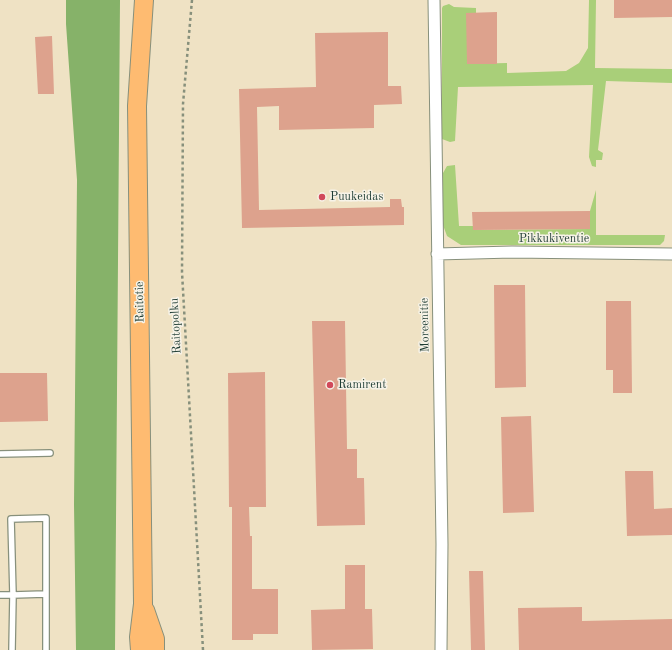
<!DOCTYPE html>
<html>
<head>
<meta charset="utf-8">
<style>
  body { margin:0 }
  canvas { display:block; background:#efe2c4 }
</style>
</head>
<body>
<canvas width="672" height="650"></canvas>
<script>
const ctx = document.querySelector('canvas').getContext('2d');
ctx.lineJoin = 'round';
function fill(path, color) {
  ctx.fillStyle = color;
  ctx.fill(path, 'evenodd');
}
function toPath(rows) {
  const path = new Path2D();
  for (const r of rows) {
    path.moveTo(r[0], r[1]);
    for (let i = 2; i < r.length; i += 2) path.lineTo(r[i], r[i + 1]);
  }
  return path;
}
function trace(path, color, width, dash) {
  ctx.strokeStyle = color;
  ctx.lineWidth = width;
  ctx.lineCap = dash ? 'butt' : 'round';
  ctx.setLineDash(dash || []);
  ctx.stroke(path);
}
function write(font, color, halo, rows, align = 'center') {
  ctx.font = font + ' "Old Standard TT",serif';
  ctx.lineWidth = 3;
  ctx.setLineDash([]);
  ctx.textBaseline = 'middle';
  ctx.strokeStyle = halo;
  ctx.fillStyle = color;
  for (const [text, x, y, turn = 0] of rows) {
    ctx.save();
    ctx.translate(x, y);
    ctx.rotate((+turn || 0) * Math.PI / 180);
    ctx.textAlign = isNaN(turn) ? turn : align;
    if (halo) ctx.strokeText(text, 0, 0);
    ctx.fillText(text, 0, 0);
    ctx.restore();
  }
}
fill(toPath([
  [589,0,596,0,595,68,672,69,672,83,606,81,598,150,603,153,602,160,596,160,596,167,592,166,589,157,593,85,458,87,455,141,450,142,442,139,442,8,443,6,449,4,454,7,476,8,476,13,467,13,467,64,507,63,507,73,566,71,579,63,588,48],
  [455,165,459,226,473,226,473,230,590,229,590,211,596,190,596,235,665,235,664,241,660,245,461,245,447,236,443,225,443,173,447,166]
]), '#a9cf79');
fill(toPath([
  [66,0,120,0,115,650,76,650,74,504,77,180,66,24]
]), '#86b269');
fill(toPath([
  [614,0,672,0,672,17,614,18],
  [497,12,497,64,467,64,466,13],
  [388,32,388,86,401,86,402,104,374,105,374,128,279,130,279,106,257,107,259,210,390,207,390,199,401,199,402,207,404,207,404,225,242,228,239,89,316,87,315,33],
  [52,36,54,94,38,94,35,37],
  [590,211,590,229,473,230,472,212],
  [494,285,525,285,526,387,495,388],
  [606,301,631,301,632,393,613,393,613,370,606,370],
  [312,321,345,321,347,449,357,449,357,478,364,478,365,525,317,526],
  [265,372,266,507,249,507,250,536,252,536,252,589,278,589,278,634,253,634,253,640,232,640,232,507,229,507,228,373],
  [0,373,47,373,48,421,0,422],
  [531,416,534,512,503,513,501,417],
  [625,471,653,471,654,509,672,508,672,535,627,536],
  [345,565,365,565,365,609,372,609,373,649,312,650,311,610,345,609],
  [469,571,483,571,485,650,471,650],
  [582,607,582,621,672,619,672,650,519,650,518,608]
]), '#dda28d');
const service = toPath([
  [0,454,50,453],
  [45,594,13,595,11,519,46,518,46,650],
  [0,595,13,595,12,650]
]);
const minor = toPath([
  [434,0,442,544,441,650],
  [437,254,512,252,672,254]
]);
const primary = toPath([
  [145,610,155,639,155,650],
  [140,650,139,637,143,604,137,106,144,0]
]);
trace(service, '#87907c', 8);
trace(minor, '#87907c', 13);
trace(primary, '#87907c', 20);
trace(toPath([
  [192,0,183,104,182,272,203,650]
]), '#87907c', 2.5, [3, 3]);
trace(service, '#fff', 5.5);
trace(minor, '#fff', 11);
trace(primary, '#febb71', 18);
for (const [x, y, r, color] of [
  [322,197,4,"#d1495b"],
  [330,385,4,"#d1495b"]
]) {
  const dot = new Path2D();
  dot.arc(x, y, r, 0, 2 * Math.PI);
  ctx.fillStyle = color;
  ctx.fill(dot);
  trace(dot, '#f7f3e8', 1.5);
}
write('12px', '#1f3d34', '#f7f3e8', [
  ["Puukeidas",330,197],
  ["Ramirent",338,385]
], 'left');
write('12px', '#1f3d34', '#f7f3e8', [
  ["Pikkukiventie",554,239],
  ["Raitotie",140,302,-91],
  ["Moreenitie",425,325,-91],
  ["Raitopolku",176,326,-93]
]);
</script>
</body>
</html>
